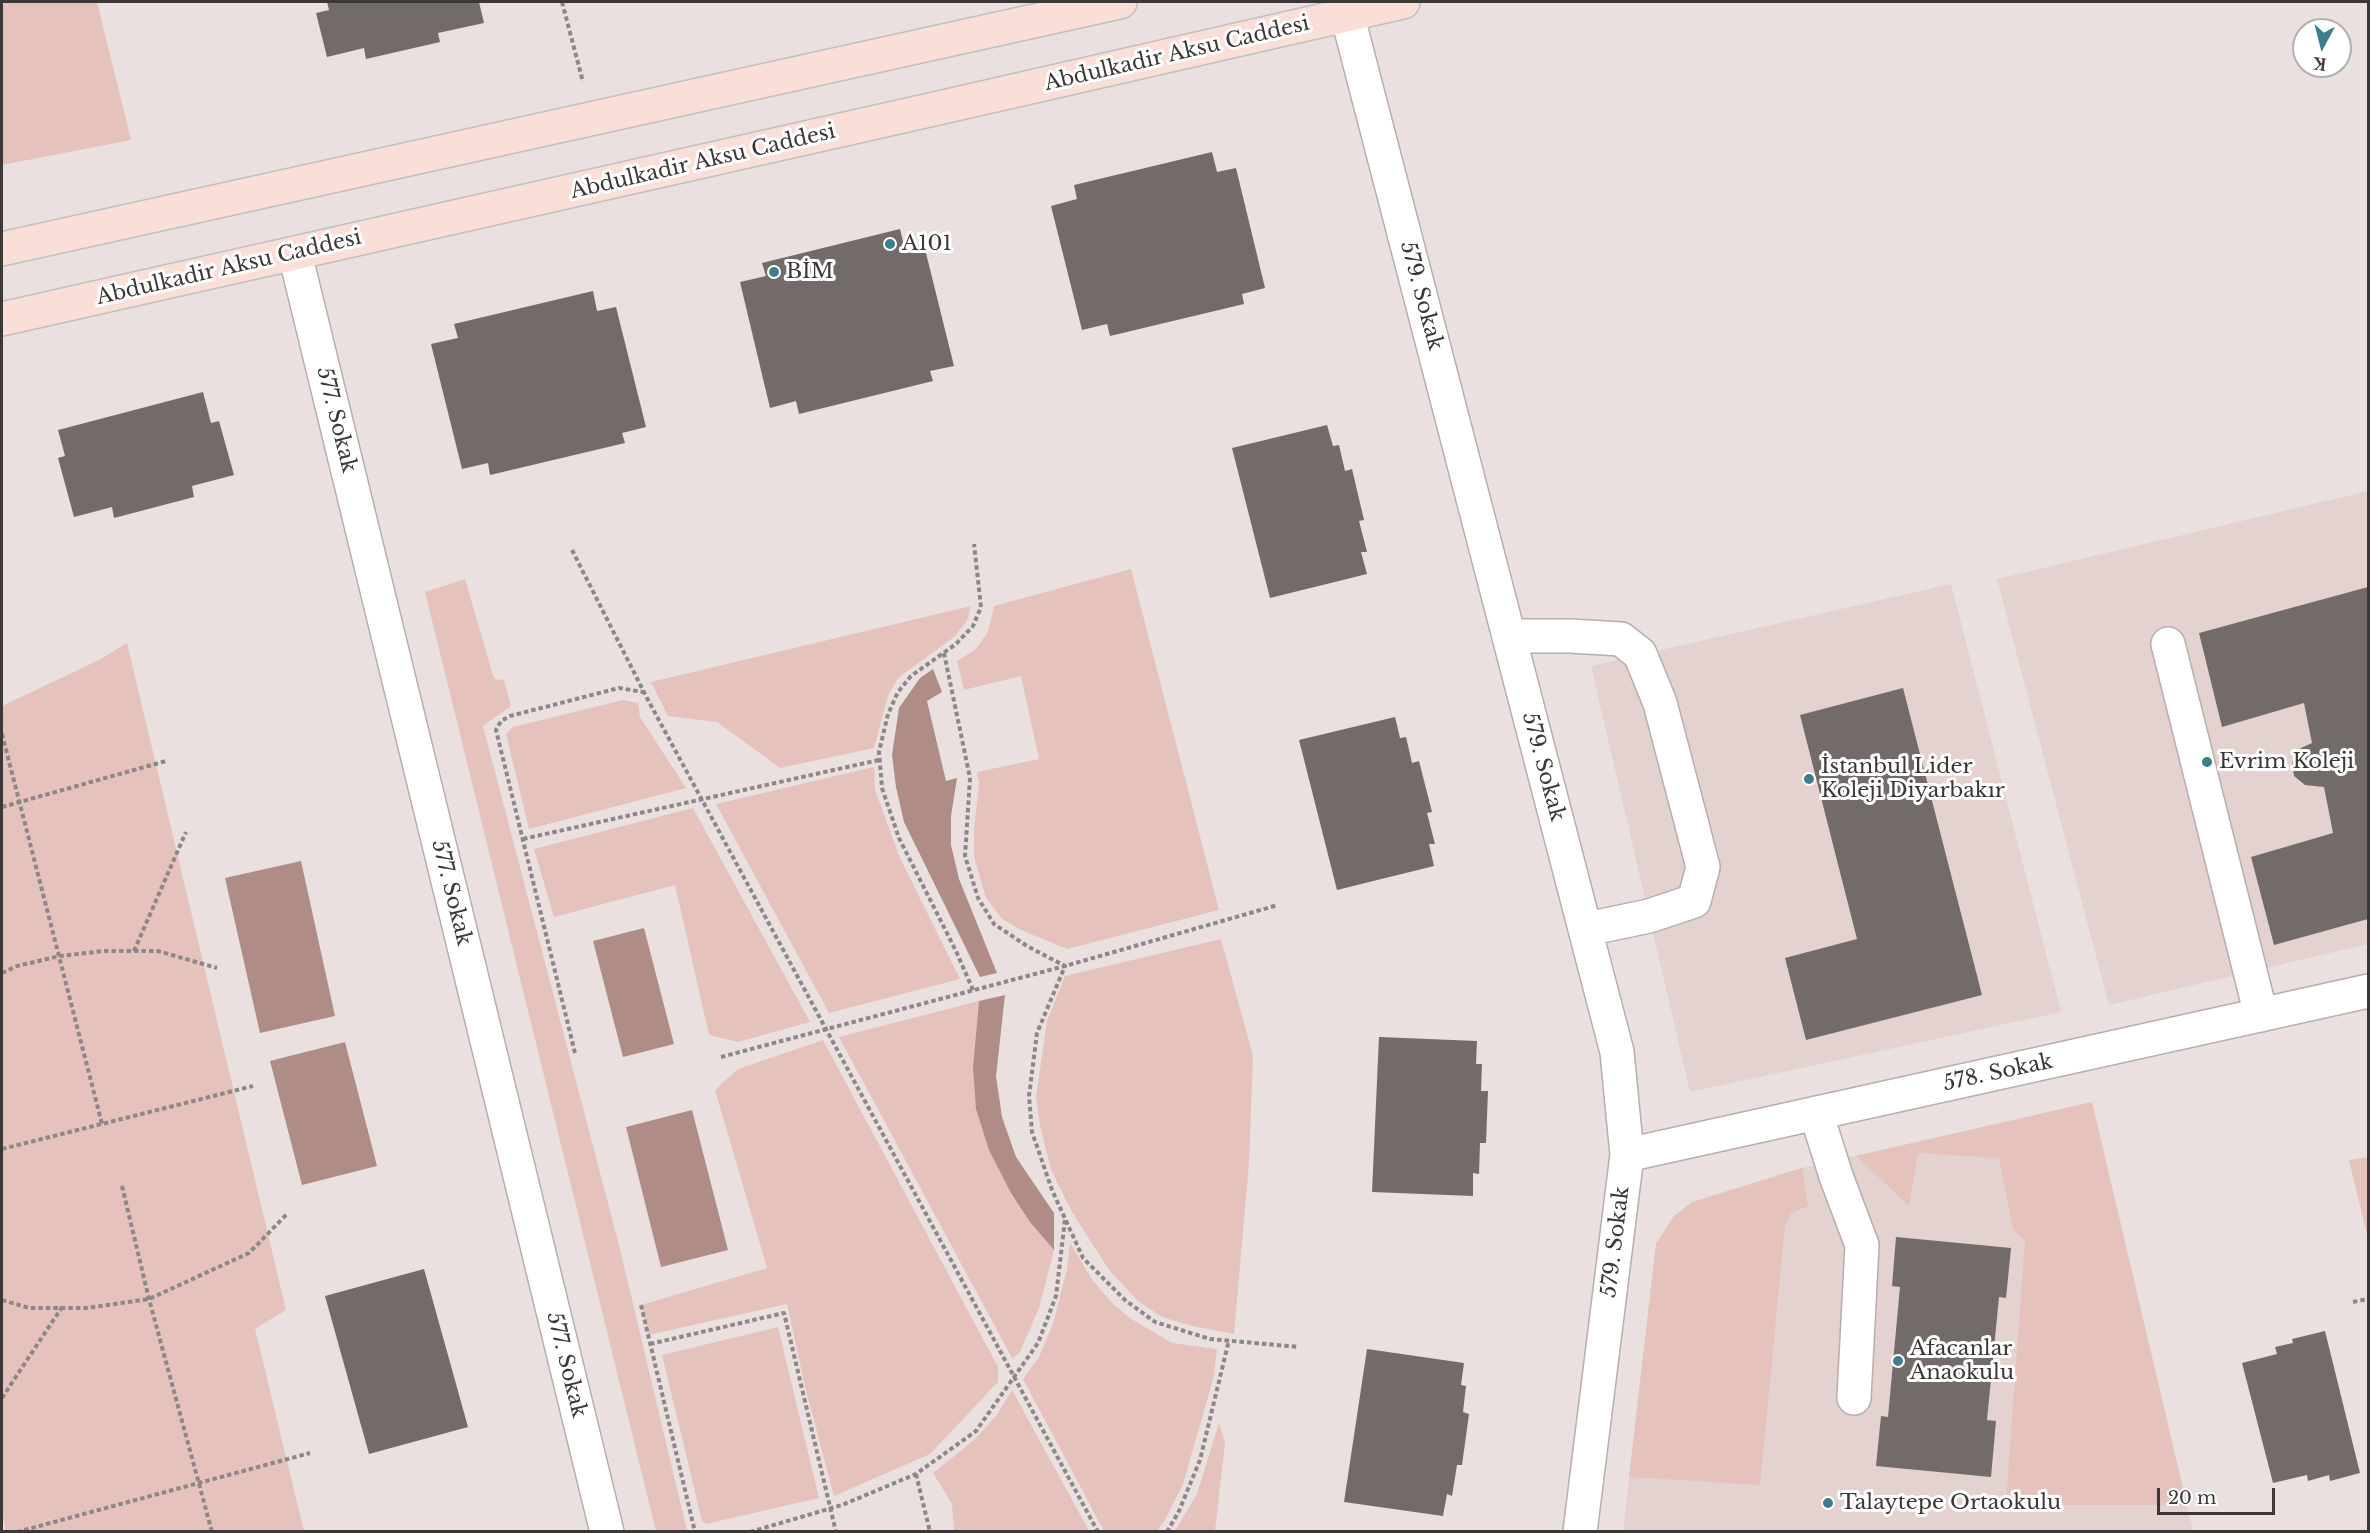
<!DOCTYPE html>
<html>
<head>
<meta charset="utf-8">
<style>
  body { margin:0 }
  #map { position:relative; width:2370px; height:1533px; overflow:hidden; background:#e9e0df; font-family:"Libre Baskerville",serif }
  canvas { display:block }
  .frame { position:absolute; inset:0; border:3px solid #3c3838; pointer-events:none }
  .north { position:absolute; left:2292px; top:18px; width:60px; height:60px; box-sizing:border-box; background:#fff; border:2px solid #b1afaf; border-radius:50%; rotate:187deg; font-size:16px; font-weight:700; line-height:24px; text-align:center; color:#3c3838 }
  .north::after { content:''; display:block; margin:auto; width:21px; height:27px; background:#397f8c; clip-path:polygon(50% 0,100% 100%,50% 72%,0 100%) }
  .scale { position:absolute; left:2157px; top:1488px; width:118px; height:27px; box-sizing:border-box; border:3px solid #3c3838; border-top:0; padding-left:8px; font-size:18px; line-height:21px; white-space:nowrap; color:#3c3838; -webkit-text-stroke:4px #fff; paint-order:stroke }
</style>
</head>
<body>
<div id="map">
<canvas width="2370" height="1533"></canvas>
<div class="frame"></div>
<div class="north">K</div>
<div class="scale">20 m</div>
</div>
<script>
const ctx = document.querySelector('canvas').getContext('2d');
ctx.lineJoin = 'round';
function fill(path, color) {
  ctx.fillStyle = color;
  ctx.fill(path, 'evenodd');
}
function toPath(rows) {
  const path = new Path2D();
  for (const r of rows) {
    path.moveTo(r[0], r[1]);
    for (let i = 2; i < r.length; i += 2) path.lineTo(r[i], r[i + 1]);
  }
  return path;
}
function trace(path, color, width, dash) {
  ctx.strokeStyle = color;
  ctx.lineWidth = width;
  ctx.lineCap = dash ? 'butt' : 'round';
  ctx.setLineDash(dash || []);
  ctx.stroke(path);
}
function write(font, color, halo, rows, align = 'center') {
  ctx.font = font + ' "Libre Baskerville",serif';
  ctx.lineWidth = 6;
  ctx.setLineDash([]);
  ctx.textBaseline = 'middle';
  ctx.strokeStyle = halo;
  ctx.fillStyle = color;
  for (const [text, x, y, turn = 0] of rows) {
    ctx.save();
    ctx.translate(x, y);
    ctx.rotate((+turn || 0) * Math.PI / 180);
    ctx.textAlign = isNaN(turn) ? turn : align;
    if (halo) ctx.strokeText(text, 0, 0);
    ctx.fillText(text, 0, 0);
    ctx.restore();
  }
}
fill(toPath([
  [2368,491,2368,944,2109,1005,1997,579],
  [1951,584,2061,1012,1690,1092,1591,666],
  [2092,1102,2193,1531,1623,1532,1656,1244,1674,1216,1692,1202,1802,1168]
]), '#e3d2cf');
fill(toPath([
  [2,2,97,2,131,140,2,165],
  [1131,569,1219,910,1067,949,1021,930,1002,919,986,898,974,857,974,828,979,783,977,772,1039,759,1021,676,964,690,957,661,976,649,988,632,994,606],
  [465,579,494,679,504,680,511,706,483,726,620,1249,687,1531,656,1531,425,592],
  [971,606,967,621,954,637,898,678,888,696,874,748,780,768,717,722,668,716,651,682],
  [127,643,286,1310,255,1329,304,1531,6,1531,2,1513,2,706,99,660],
  [623,700,638,703,640,717,686,788,529,829,506,734,513,727],
  [874,767,875,790,900,858,960,979,829,1013,716,804],
  [693,808,810,1022,738,1042,709,1035,675,885,554,917,534,849],
  [1221,939,1253,1056,1249,1163,1234,1334,1192,1326,1162,1317,1138,1301,1109,1270,1072,1212,1051,1170,1040,1126,1036,1097,1047,1021,1065,976],
  [979,1001,973,1067,1030,1222,1054,1250,1039,1308,1019,1354,1012,1358,839,1037],
  [823,1040,998,1367,998,1382,930,1454,834,1496,805,1387,787,1304,648,1335,641,1305,767,1268,715,1090,738,1069],
  [2092,1102,2187,1505,2060,1505,2006,1502,2025,1241,2013,1229,1999,1158,1918,1153,1909,1206,1856,1156],
  [2368,1157,2368,1239,2349,1160],
  [1802,1168,1808,1206,1791,1213,1785,1226,1760,1485,1629,1477,1656,1244,1674,1216,1692,1202],
  [1070,1243,1093,1281,1113,1304,1130,1318,1172,1343,1217,1349,1214,1376,1183,1484,1165,1520,1157,1531,1104,1531,1023,1379,1039,1357,1053,1324,1067,1269],
  [778,1327,819,1498,706,1524,702,1521,662,1355],
  [1012,1390,1089,1531,954,1531,952,1504,933,1473,974,1440,996,1416],
  [1219,1423,1225,1443,1215,1531,1175,1531,1197,1494]
]), '#e5c3bc');
fill(toPath([
  [933,669,942,692,927,701,946,781,957,778,951,816,951,845,959,879,997,973,980,977,904,822,896,787,892,755,899,708,920,678],
  [301,861,335,1016,260,1033,225,878],
  [644,928,674,1044,623,1057,593,941],
  [1005,995,996,1076,1002,1117,1016,1157,1054,1213,1054,1250,1030,1222,1011,1193,989,1150,976,1109,973,1067,979,1001],
  [345,1042,377,1166,302,1185,270,1061],
  [692,1110,728,1250,661,1267,626,1127]
]), '#af8d86');
fill(toPath([
  [327,2,479,2,484,23,438,33,440,42,366,59,364,48,327,57,316,13,329,10],
  [1212,152,1217,172,1236,168,1265,288,1242,294,1244,304,1110,336,1107,324,1082,330,1051,206,1077,199,1074,185],
  [900,229,905,250,924,245,954,366,930,371,933,381,799,414,796,401,770,408,740,282,766,276,762,263],
  [593,291,597,311,616,307,646,427,622,433,625,443,490,475,488,463,462,469,431,344,458,338,454,324],
  [203,392,211,423,219,421,234,475,192,486,194,497,114,518,112,507,74,517,58,458,65,456,58,430],
  [1327,425,1333,446,1339,445,1345,471,1352,469,1364,520,1359,521,1367,552,1361,552,1367,574,1270,598,1232,448],
  [2368,587,2368,919,2274,945,2251,857,2333,833,2324,787,2305,785,2294,776,2292,762,2301,748,2312,743,2304,703,2222,727,2199,633],
  [1903,688,1982,995,1806,1040,1785,958,1857,939,1800,715],
  [1395,717,1400,738,1406,737,1412,763,1419,761,1432,812,1427,813,1435,844,1429,844,1434,866,1337,890,1299,740],
  [1379,1037,1477,1041,1476,1064,1482,1064,1481,1091,1488,1091,1486,1143,1480,1143,1479,1174,1473,1173,1473,1196,1372,1192],
  [1896,1237,2011,1248,2006,1298,1999,1297,1987,1420,1996,1421,1991,1477,1876,1466,1881,1416,1888,1417,1900,1287,1892,1286],
  [424,1269,468,1427,369,1454,325,1296],
  [2325,1331,2360,1473,2330,1481,2329,1475,2308,1481,2307,1475,2273,1483,2242,1363,2277,1354,2275,1347,2293,1343,2292,1339],
  [1367,1349,1464,1363,1461,1385,1466,1386,1463,1412,1469,1414,1462,1465,1457,1465,1452,1496,1447,1494,1443,1516,1344,1502]
]), '#726b69');
const minor = toPath([
  [1347,14,1617,1052,1627,1155,1580,1532],
  [295,254,607,1532],
  [1509,636,1570,636,1621,639,1640,654,1660,703,1703,867,1694,901,1649,916,1587,929],
  [2168,644,2261,1015],
  [1816,1113,1837,1179,1862,1245,1854,1398],
  [1627,1155,2368,991]
]);
const major = toPath([
  [2,249,1120,2],
  [2,319,943,107,1403,2]
]);
trace(minor, '#b7aead', 36);
trace(major, '#c1bfbf', 36);
trace(toPath([
  [562,2,583,82],
  [572,550,648,700,1098,1532],
  [944,653,970,778,965,856,978,898,994,924,1027,946,1065,966,1037,1033,1029,1096,1032,1132,1052,1190,1083,1258,1125,1300,1155,1322,1210,1339,1299,1347],
  [2,734,102,1124],
  [2,807,166,761],
  [523,839,879,760],
  [134,951,186,832],
  [2,973,17,966,60,956,104,951,158,951,217,968],
  [973,990,956,951,899,838,882,788,879,752,888,714,898,692,911,676,956,644,973,626,981,607,974,544],
  [575,1053,496,730,501,721,510,716,619,688,643,692],
  [721,1057,1065,966,1278,905],
  [2,1149,253,1086],
  [122,1186,149,1299,212,1532],
  [2,1300,29,1308,87,1308,149,1299,249,1253,287,1214],
  [2353,1302,2368,1299],
  [641,1305,695,1532],
  [650,1344,784,1313,836,1532],
  [2,1398,62,1307],
  [916,1474,930,1532],
  [17,1532,310,1453],
  [750,1532,842,1505,916,1474,976,1431,1038,1343,1056,1296,1065,1220],
  [1167,1532,1179,1511,1200,1460,1229,1340]
]), '#8e8787', 4, [4.5, 3]);
trace(minor, '#fff', 33);
trace(major, '#fadfd9', 33);
for (const [x, y, r, color] of [
  [890,244,6,"#397f8c"],
  [774,272,6,"#397f8c"],
  [2207,762,6,"#397f8c"],
  [1809,779,6,"#397f8c"],
  [1898,1361,6,"#397f8c"],
  [1828,1503,6,"#397f8c"]
]) {
  const dot = new Path2D();
  dot.arc(x, y, r, 0, 2 * Math.PI);
  ctx.fillStyle = color;
  ctx.fill(dot);
  trace(dot, '#fff', 2);
}
write('21px', '#3c3838', '#fff', [
  ["Abdulkadir Aksu Caddesi",1177,54,-13],
  ["Abdulkadir Aksu Caddesi",703,162,-13],
  ["Abdulkadir Aksu Caddesi",229,268,-13],
  ["579. Sokak",1421,296,75],
  ["577. Sokak",336,420,76],
  ["579. Sokak",1543,767,75],
  ["577. Sokak",451,893,76],
  ["578. Sokak",1998,1073,-12],
  ["579. Sokak",1616,1242,-83],
  ["577. Sokak",566,1365,76]
]);
write('21px', '#3c3838', '#fff', [
  ["A101",902,244],
  ["BİM",786,272],
  ["Evrim Koleji",2219,762],
  ["İstanbul Lider",1821,767],
  ["Koleji Diyarbakır",1821,791],
  ["Afacanlar",1910,1349],
  ["Anaokulu",1910,1373],
  ["Talaytepe Ortaokulu",1840,1503]
], 'left');
</script>
</body>
</html>
